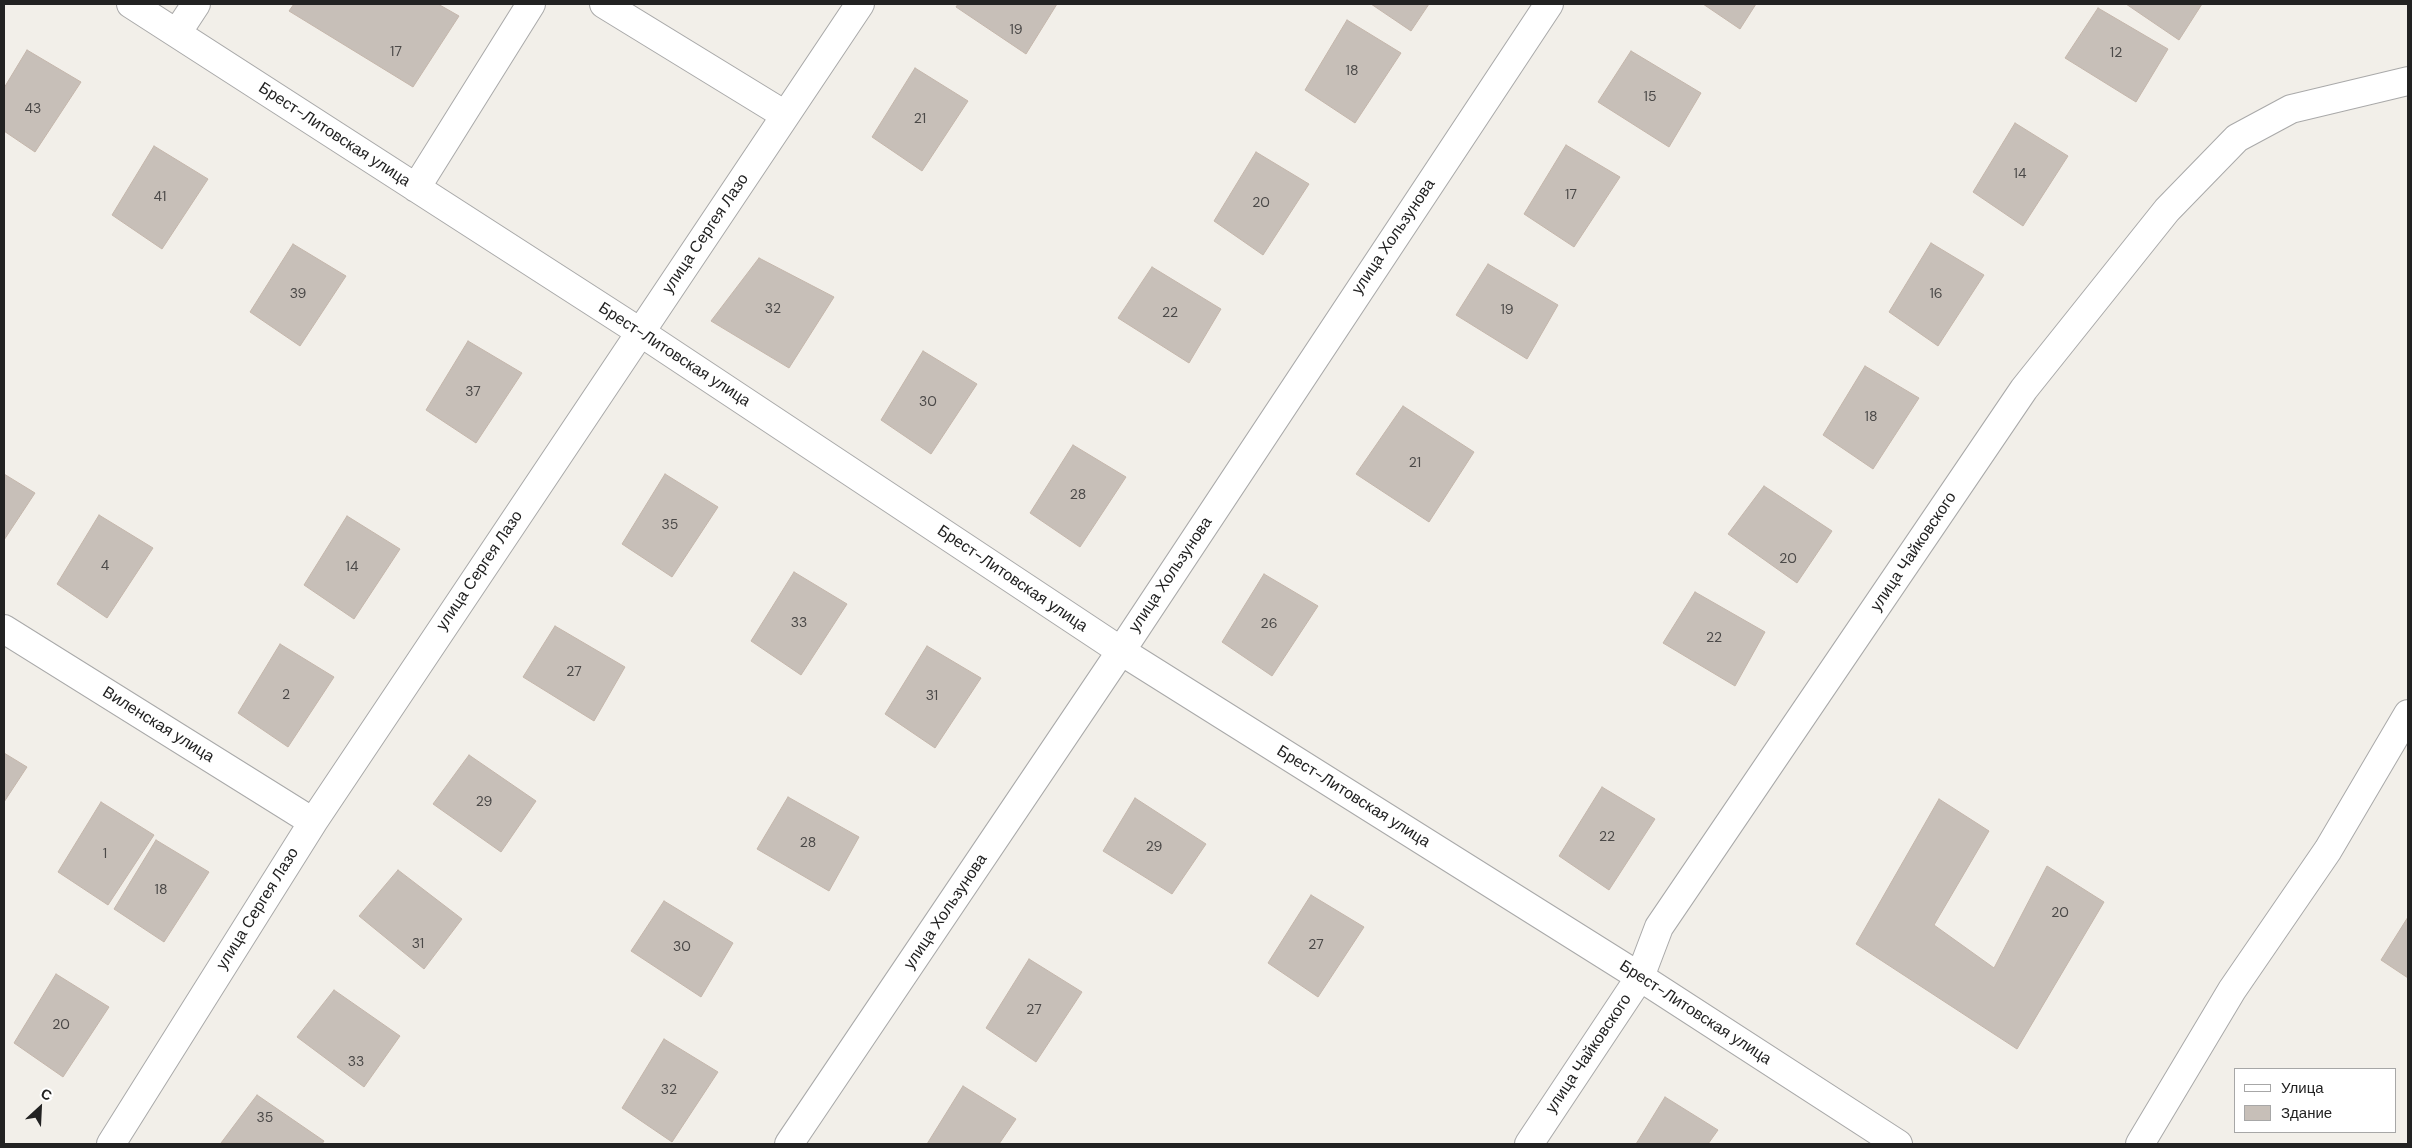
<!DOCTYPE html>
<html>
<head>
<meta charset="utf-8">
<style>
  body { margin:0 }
  #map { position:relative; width:2412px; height:1148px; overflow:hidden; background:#f2efe9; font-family:"DM Sans",sans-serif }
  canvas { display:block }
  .frame { position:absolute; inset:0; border:5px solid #222; pointer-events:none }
  .legend { position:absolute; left:2234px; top:1068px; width:162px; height:65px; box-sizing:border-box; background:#fff; border:1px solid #a7a7a7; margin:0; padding:6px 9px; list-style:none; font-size:15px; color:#222 }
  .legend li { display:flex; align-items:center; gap:10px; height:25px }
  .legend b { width:25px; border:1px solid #a7a7a7 }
  .north { position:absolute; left:15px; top:1083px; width:50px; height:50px; -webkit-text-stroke:4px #fff; paint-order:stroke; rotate:25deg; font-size:14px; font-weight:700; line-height:20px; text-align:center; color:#222 }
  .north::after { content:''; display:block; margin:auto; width:18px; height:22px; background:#222; clip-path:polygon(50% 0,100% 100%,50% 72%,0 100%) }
</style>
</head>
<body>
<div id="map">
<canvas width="2412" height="1148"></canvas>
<div class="frame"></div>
<ul class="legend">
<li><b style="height:6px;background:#fff"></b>Улица</li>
<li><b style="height:14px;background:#c7bfb8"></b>Здание</li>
</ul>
<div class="north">С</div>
</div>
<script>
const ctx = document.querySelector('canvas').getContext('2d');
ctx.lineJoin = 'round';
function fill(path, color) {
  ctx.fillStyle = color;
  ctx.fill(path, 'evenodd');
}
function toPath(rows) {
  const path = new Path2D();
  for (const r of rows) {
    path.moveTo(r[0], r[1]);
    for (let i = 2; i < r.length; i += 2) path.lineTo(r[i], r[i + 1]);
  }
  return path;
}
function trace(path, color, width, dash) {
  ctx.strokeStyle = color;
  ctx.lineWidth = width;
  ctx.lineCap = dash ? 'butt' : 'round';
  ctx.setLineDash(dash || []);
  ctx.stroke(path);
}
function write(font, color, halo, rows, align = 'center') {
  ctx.font = font + ' "DM Sans",sans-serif';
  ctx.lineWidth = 5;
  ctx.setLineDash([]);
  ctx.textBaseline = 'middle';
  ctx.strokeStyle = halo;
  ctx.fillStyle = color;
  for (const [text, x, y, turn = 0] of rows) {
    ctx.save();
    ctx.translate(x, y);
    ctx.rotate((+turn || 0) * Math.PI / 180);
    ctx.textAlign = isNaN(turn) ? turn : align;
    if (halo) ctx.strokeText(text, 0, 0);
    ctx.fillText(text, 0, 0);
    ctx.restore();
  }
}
const building = toPath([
  [294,4,438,4,459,16,413,87,289,11,294,4],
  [958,4,1057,4,1026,54,956,7,958,4],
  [1371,4,1429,4,1411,31,1371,4],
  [1703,4,1756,4,1740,29,1703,4],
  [2126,4,2202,4,2179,40,2126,4],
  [2098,8,2168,49,2136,102,2065,58,2098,8],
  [1347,20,1401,53,1355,123,1305,90,1347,20],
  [27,50,81,82,35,152,4,131,4,88,27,50],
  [1631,51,1701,93,1669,147,1598,102,1631,51],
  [915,68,968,101,922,171,872,137,915,68],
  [2015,123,2068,156,2023,226,1973,192,2015,123],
  [1566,145,1620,177,1574,247,1524,214,1566,145],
  [154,146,208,179,162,249,112,215,154,146],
  [1256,152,1309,184,1263,255,1214,221,1256,152],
  [1931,243,1984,275,1938,346,1889,312,1931,243],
  [293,244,346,276,300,346,250,312,293,244],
  [759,258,834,297,789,368,711,321,759,258],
  [1488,264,1558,305,1527,359,1456,315,1488,264],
  [1152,267,1221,309,1189,363,1118,318,1152,267],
  [468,341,522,373,476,443,426,410,468,341],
  [923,351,977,384,931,454,881,420,923,351],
  [1865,366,1919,398,1873,469,1823,435,1865,366],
  [1403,406,1474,452,1429,522,1356,474,1403,406],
  [1073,445,1126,477,1080,547,1030,513,1073,445],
  [4,474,35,493,4,540,4,474],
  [665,474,718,507,672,577,622,544,665,474],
  [1764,486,1832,531,1797,583,1728,534,1764,486],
  [99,515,153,548,107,618,57,584,99,515],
  [347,516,400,549,354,619,304,585,347,516],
  [794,572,847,604,801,675,751,641,794,572],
  [1264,574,1318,606,1272,676,1222,642,1264,574],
  [1695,592,1765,632,1735,686,1663,643,1695,592],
  [555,626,625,667,594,721,523,677,555,626],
  [280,644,334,677,288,747,238,713,280,644],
  [927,646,981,678,935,748,885,714,927,646],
  [4,753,27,767,4,802,4,753],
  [469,755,536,801,501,852,433,804,469,755],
  [1602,787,1655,819,1609,890,1559,856,1602,787],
  [788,797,859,837,829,891,757,849,788,797],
  [1135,798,1206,844,1172,894,1103,851,1135,798],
  [1939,799,1989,831,1934,925,1994,968,2047,866,2104,902,2017,1049,1856,944,1939,799],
  [101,802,154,835,108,905,58,872,101,802],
  [156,840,209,872,164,942,114,909,156,840],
  [398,870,462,919,424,969,359,916,398,870],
  [1311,895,1364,927,1318,997,1268,963,1311,895],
  [664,901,733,943,701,997,631,951,664,901],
  [2408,917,2408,978,2381,960,2408,917],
  [1029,959,1082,992,1036,1062,986,1028,1029,959],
  [56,974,109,1007,63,1077,14,1043,56,974],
  [334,990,400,1036,364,1087,297,1037,334,990],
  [664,1039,718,1072,672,1142,622,1108,664,1039],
  [963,1086,1016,1119,999,1144,927,1144,963,1086],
  [257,1095,324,1141,322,1144,221,1143,257,1095],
  [1665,1097,1718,1130,1708,1144,1636,1144,1665,1097]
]);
fill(building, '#c7bfb8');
trace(building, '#c4b6ab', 1);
const minor = toPath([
  [131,4,640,332,1121,651,1640,977,1898,1144],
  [604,4,785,115],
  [177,33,196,4],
  [416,188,531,4],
  [4,629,313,822],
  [111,1144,313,822,860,4],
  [789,1144,1121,651,1549,4],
  [1529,1144,1640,977,1659,927,2024,389,2167,210,2237,138,2291,109,2408,81],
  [2140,1144,2232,990,2328,850,2408,714]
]);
trace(minor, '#a9a9a9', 30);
trace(minor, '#fff', 28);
write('14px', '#4b4948', null, [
  ["19",1016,30],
  ["17",396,52],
  ["12",2116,53],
  ["18",1352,71],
  ["15",1650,97],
  ["43",33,109],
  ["21",920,119],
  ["14",2020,174],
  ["17",1571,195],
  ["41",160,197],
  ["20",1261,203],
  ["39",298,294],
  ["16",1936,294],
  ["32",773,309],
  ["19",1507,310],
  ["22",1170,313],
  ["37",473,392],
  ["30",928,402],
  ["18",1871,417],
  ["21",1415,463],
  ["28",1078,495],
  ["35",670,525],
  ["20",1788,559],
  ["4",105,566],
  ["14",352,567],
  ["33",799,623],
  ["26",1269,624],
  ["22",1714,638],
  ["27",574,672],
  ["2",286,695],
  ["31",932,696],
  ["29",484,802],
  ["22",1607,837],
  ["28",808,843],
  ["29",1154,847],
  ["1",105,854],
  ["18",161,890],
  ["20",2060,913],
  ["31",418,944],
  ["27",1316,945],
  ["30",682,947],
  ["27",1034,1010],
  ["20",61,1025],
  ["33",356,1062],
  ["32",669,1090],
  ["35",265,1118]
]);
write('16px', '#222', '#fff', [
  ["Брест-Литовская улица",334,135,33],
  ["улица Сергея Лазо",706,234,-56],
  ["улица Хользунова",1394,237,-56],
  ["Брест-Литовская улица",674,355,33],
  ["улица Чайковского",1914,552,-56],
  ["улица Сергея Лазо",480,571,-56],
  ["улица Хользунова",1171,575,-56],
  ["Брест-Литовская улица",1012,579,34],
  ["Виленская улица",158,725,32],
  ["Брест-Литовская улица",1353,797,32],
  ["улица Сергея Лазо",258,909,-58],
  ["улица Хользунова",946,912,-56],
  ["Брест-Литовская улица",1695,1013,33],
  ["улица Чайковского",1589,1054,-56]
]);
</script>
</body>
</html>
